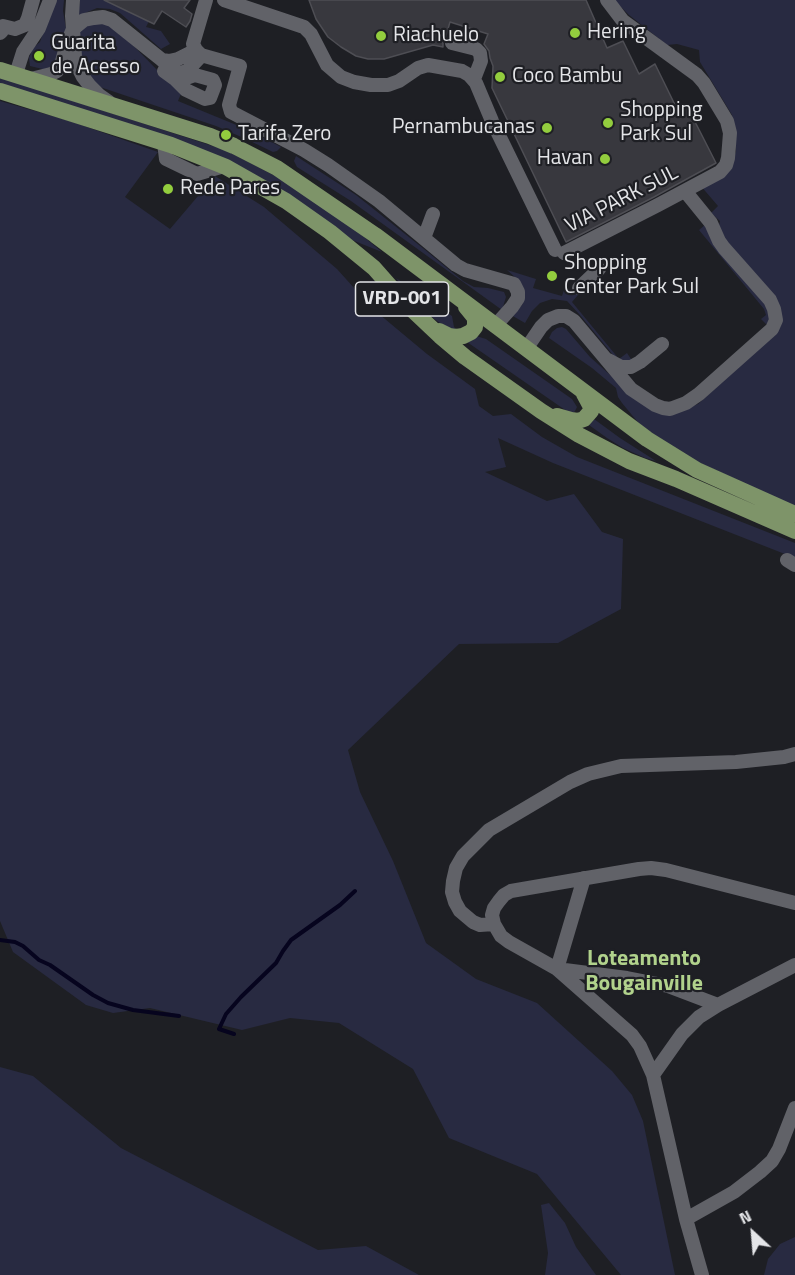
<!DOCTYPE html>
<html>
<head>
<meta charset="utf-8">
<style>
  body { margin:0 }
  #map { position:relative; width:795px; height:1275px; overflow:hidden; background:#1e1f24; font-family:"Titillium Web",sans-serif }
  canvas { display:block }
  .north { position:absolute; left:723px; top:1203px; width:60px; height:60px; -webkit-text-stroke:4px #1e1f24; paint-order:stroke; rotate:334deg; font-size:16px; font-weight:700; line-height:24px; text-align:center; color:#e4e5e8 }
  .north::after { content:''; display:block; margin:auto; width:21px; height:27px; background:#e4e5e8; clip-path:polygon(50% 0,100% 100%,50% 72%,0 100%) }
</style>
</head>
<body>
<div id="map">
<canvas width="795" height="1275"></canvas>
<div class="north">N</div>
</div>
<script>
const ctx = document.querySelector('canvas').getContext('2d');
ctx.lineJoin = 'round';
function fill(path, color) {
  ctx.fillStyle = color;
  ctx.fill(path, 'evenodd');
}
function toPath(rows) {
  const path = new Path2D();
  for (const r of rows) {
    path.moveTo(r[0], r[1]);
    for (let i = 2; i < r.length; i += 2) path.lineTo(r[i], r[i + 1]);
  }
  return path;
}
function trace(path, color, width, dash) {
  ctx.strokeStyle = color;
  ctx.lineWidth = width;
  ctx.lineCap = dash ? 'butt' : 'round';
  ctx.setLineDash(dash || []);
  ctx.stroke(path);
}
function write(font, color, halo, rows, align = 'center') {
  ctx.font = font + ' "Titillium Web",sans-serif';
  ctx.lineWidth = 4.5;
  ctx.setLineDash([]);
  ctx.textBaseline = 'middle';
  ctx.strokeStyle = halo;
  ctx.fillStyle = color;
  for (const [text, x, y, turn = 0] of rows) {
    ctx.save();
    ctx.translate(x, y);
    ctx.rotate((+turn || 0) * Math.PI / 180);
    ctx.textAlign = isNaN(turn) ? turn : align;
    if (halo) ctx.strokeText(text, 0, 0);
    ctx.fillText(text, 0, 0);
    ctx.restore();
  }
}
fill(toPath([
  [54,0,64,0,63,11,67,34,51,71,30,66,29,58,33,48,40,42],
  [80,0,104,0,149,21,146,27,161,31,170,44,161,49,120,13,110,9,97,8,78,16],
  [614,0,795,0,795,507,698,462,641,426,622,403,618,397,616,388,592,368,549,338,552,332,557,328,562,327,566,329,590,357,617,381,678,412,698,404,773,336,781,325,724,240,719,226,720,221,711,213,718,206,700,185,730,168,736,151,732,115,700,62,699,50,677,44,667,45,629,15],
  [89,22,110,25,127,39,159,72,183,89,178,101,251,131,281,147,277,151,273,152,246,139,216,126,94,85,79,62,80,30],
  [0,77,225,150,281,179,351,226,382,252,347,238,286,196,0,87],
  [0,101,70,121,158,152,125,197,170,229,215,176,264,207,337,269,373,309,427,354,475,389,479,406,493,416,511,414,542,437,577,457,795,543,795,558,553,463,498,438,506,467,485,472,547,501,574,494,602,532,623,539,621,609,558,643,459,644,348,750,360,792,393,861,426,943,476,979,537,1003,612,1071,632,1095,643,1121,675,1275,621,1275,537,1174,449,1138,413,1069,339,1023,290,1018,242,1030,150,1008,113,1013,86,1005,13,952,0,921],
  [296,156,356,195,424,249,463,281,474,287,488,288,504,292,506,297,502,310,351,201,297,167,294,161],
  [706,224,769,306,770,323,766,324,761,319,766,315,764,309,699,230],
  [507,270,536,279,533,288,562,296,565,287,575,292,578,295,572,302,619,359,627,353,631,359,631,361,618,361,579,314,567,301,552,299,540,303,532,311,525,323,511,315,522,305,525,295,517,279],
  [396,278,452,316,454,327,456,329,448,329,429,315],
  [476,336,486,339,572,399,577,407,575,411,573,413,568,412,467,342],
  [594,419,620,438,656,461,645,458,623,448,607,438,589,425],
  [0,1067,33,1076,121,1148,318,1250,366,1246,419,1275,0,1275],
  [549,1203,565,1223,576,1247,596,1275,545,1275,548,1253,541,1205],
  [795,1237,795,1275,764,1275,768,1259,780,1244]
]), '#282a41');
trace(toPath([
  [0,940,15,942,23,946,39,960,50,965,93,995,108,1003,133,1010,179,1016],
  [234,1034,219,1029,226,1014,241,997,276,963,283,951,291,940,340,905,355,891]
]), '#06041e', 4);
const building = toPath([
  [104,0,190,0,184,8,192,14,190,21,186,27,162,11,154,24,104,0],
  [309,0,586,0,607,48,623,41,639,74,655,64,678,111,687,106,716,163,654,197,566,242,492,88,493,66,490,58,489,51,484,44,488,34,450,22,446,36,443,40,443,47,433,45,384,59,368,59,356,56,341,47,328,37,316,19,309,0]
]);
fill(building, '#38383e');
trace(building, '#4e4e54', 1.5);
trace(toPath([
  [73,0,72,16,75,56,78,67,83,77,90,86,99,95,109,102],
  [206,0,193,44,196,50,201,55,240,66,229,105,231,112,304,150,328,165,379,201,456,265,465,270,514,284,518,292,518,298,512,307,495,326],
  [224,0,304,27,311,34,327,65,341,77,354,82,371,85,388,85,399,81,418,68,428,65,462,71,469,75,476,83,492,121,555,250],
  [0,33,2,31,3,26,15,29,25,25,28,18,33,0],
  [452,43,476,49,480,53,481,61,474,79],
  [162,60,169,61,178,59,196,50],
  [164,71,175,79,186,90,205,99,210,98,215,85,213,80,195,75,181,80],
  [16,74,23,52,39,28,50,0],
  [31,79,51,74,57,71,61,65,67,43,73,29,84,20,94,18,103,17,112,20,162,60,175,72,181,73,187,71,202,55],
  [164,143,166,159,197,174,224,166],
  [424,238,433,214],
  [564,253,658,205,720,172,726,165,728,158,730,133,727,121,704,83,697,75,623,21,607,0],
  [579,288,599,269],
  [526,349,541,327,548,320,558,316,566,316,574,321,631,389,655,405,663,408,670,409,686,403,699,394,772,329,776,320,774,309,770,300,724,248,719,241,711,223,685,191],
  [608,360,621,367,631,367,640,362,662,344],
  [787,560,795,565],
  [584,878,557,969,627,978,668,986,718,1005],
  [494,924,480,925,473,922,460,911,455,902,452,892,453,881,456,868,463,856,489,830,570,782,588,774,621,766,736,762,784,757,795,754],
  [653,1075,682,1034,699,1017,718,1005,795,965],
  [686,1219,734,1192,760,1172,772,1161,779,1149,795,1108],
  [702,1275,686,1219,653,1075,640,1046,632,1035,557,969,509,942,501,936,494,924,492,915,494,908,499,901,504,895,511,891,639,869,651,868,666,870,795,903]
]), '#616268', 14);
trace(toPath([
  [0,70,210,136,234,146,277,168,375,235,647,439,697,470,795,514],
  [0,91,171,145,226,167,286,201,330,232,374,268,404,302,440,336,465,357,541,411,579,435,629,461,676,479,795,531],
  [439,331,449,336,456,337,463,336,471,332,475,327,475,318,466,307],
  [557,416,571,420,578,421,584,419,591,411,591,407,584,394]
]), '#7e9469', 16);
for (const [x, y, r, color] of [
  [575,33,6,"#93cd3e"],
  [381,36,6,"#93cd3e"],
  [39,56,6,"#93cd3e"],
  [500,77,6,"#93cd3e"],
  [608,123,6,"#93cd3e"],
  [547,128,6,"#93cd3e"],
  [226,135,6,"#93cd3e"],
  [605,159,6,"#93cd3e"],
  [168,189,6,"#93cd3e"],
  [552,276,6,"#93cd3e"]
]) {
  const dot = new Path2D();
  dot.arc(x, y, r, 0, 2 * Math.PI);
  ctx.fillStyle = color;
  ctx.fill(dot);
  trace(dot, '#1e1f24', 2);
}
for (const [x, y, w] of [
  [402,299,93]
]) {
  const box = new Path2D();
  box.roundRect(x - w / 2, y - 17, w, 34, 4.5);
  ctx.fillStyle = '#1e1f24';
  ctx.fill(box);
  trace(box, '#e4e5e8', 1.5);
}
write('bold 20px', '#e4e5e8', null, [
  ["VRD-001",402,299]
]);
write('21px', '#e4e5e8', '#1e1f24', [
  ["Hering",587,33],
  ["Riachuelo",393,36],
  ["Guarita",51,44],
  ["de Acesso",51,68],
  ["Coco Bambu",512,77],
  ["Shopping",620,111],
  ["Park Sul",620,135],
  ["Pernambucanas",535,128,"right"],
  ["Tarifa Zero",238,135],
  ["Havan",593,159,"right"],
  ["Rede Pares",180,189],
  ["Shopping",564,264],
  ["Center Park Sul",564,288]
], 'left');
write('21px', '#e4e5e8', '#1e1f24', [
  ["VIA PARK SUL",622,200,-27]
]);
write('bold 22px', '#b1d28c', '#1e1f24', [
  ["Loteamento",644,960],
  ["Bougainville",644,985]
]);
</script>
</body>
</html>
